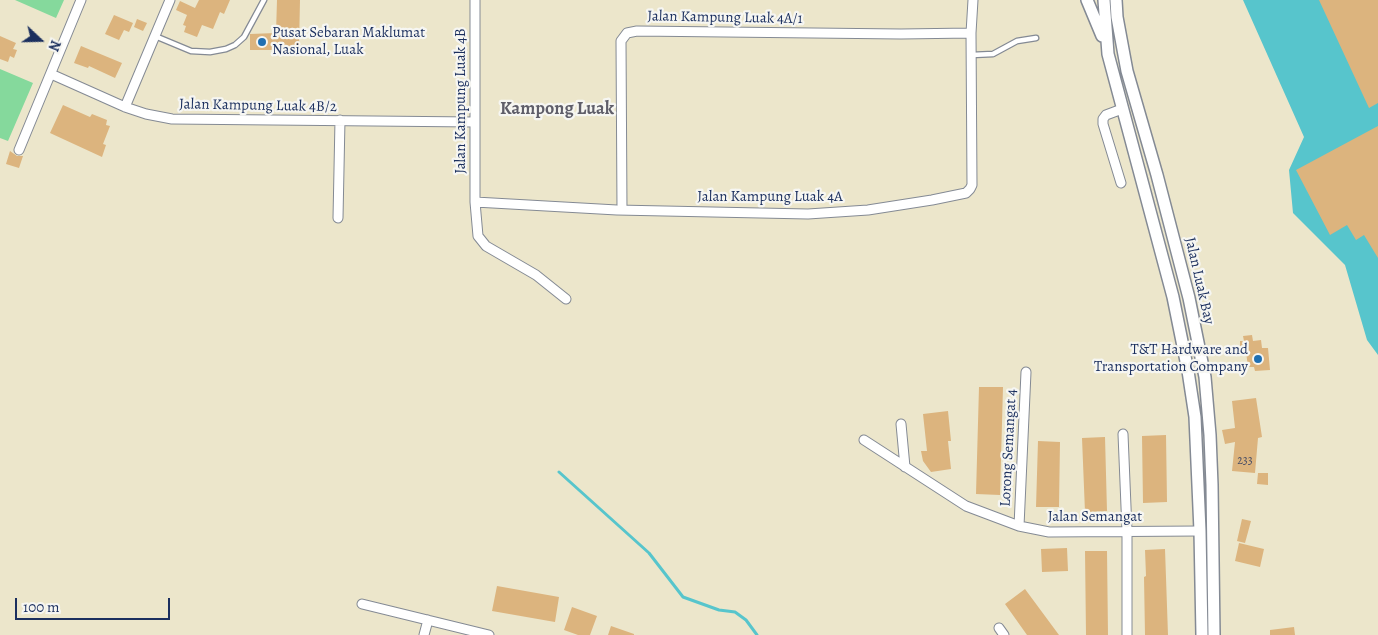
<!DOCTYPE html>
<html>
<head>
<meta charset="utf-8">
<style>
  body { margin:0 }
  #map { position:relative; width:1378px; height:635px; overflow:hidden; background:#ece6cb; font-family:Alegreya,serif }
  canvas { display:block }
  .north { position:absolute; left:15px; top:15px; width:50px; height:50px; -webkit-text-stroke:4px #f6f6f2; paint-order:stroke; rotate:111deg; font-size:14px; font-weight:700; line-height:20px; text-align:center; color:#1b2f5e }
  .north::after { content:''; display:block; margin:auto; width:18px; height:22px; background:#1b2f5e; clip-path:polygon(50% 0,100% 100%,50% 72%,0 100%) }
  .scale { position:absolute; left:15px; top:598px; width:155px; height:22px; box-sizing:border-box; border:2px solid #1b2f5e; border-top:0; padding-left:6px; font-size:15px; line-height:18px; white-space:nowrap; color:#1b2f5e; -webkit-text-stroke:4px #f6f6f2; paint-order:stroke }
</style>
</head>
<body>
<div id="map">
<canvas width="1378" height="635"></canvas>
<div class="north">N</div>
<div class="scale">100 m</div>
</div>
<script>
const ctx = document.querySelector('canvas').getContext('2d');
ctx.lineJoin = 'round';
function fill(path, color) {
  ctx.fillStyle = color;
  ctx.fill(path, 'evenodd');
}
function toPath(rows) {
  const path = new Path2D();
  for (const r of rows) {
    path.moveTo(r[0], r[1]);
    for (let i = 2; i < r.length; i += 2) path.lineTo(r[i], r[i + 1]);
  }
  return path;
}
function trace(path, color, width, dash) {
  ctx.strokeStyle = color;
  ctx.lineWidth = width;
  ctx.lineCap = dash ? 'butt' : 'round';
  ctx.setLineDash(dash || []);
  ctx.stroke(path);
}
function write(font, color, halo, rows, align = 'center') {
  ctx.font = font + ' Alegreya,serif';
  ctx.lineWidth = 4.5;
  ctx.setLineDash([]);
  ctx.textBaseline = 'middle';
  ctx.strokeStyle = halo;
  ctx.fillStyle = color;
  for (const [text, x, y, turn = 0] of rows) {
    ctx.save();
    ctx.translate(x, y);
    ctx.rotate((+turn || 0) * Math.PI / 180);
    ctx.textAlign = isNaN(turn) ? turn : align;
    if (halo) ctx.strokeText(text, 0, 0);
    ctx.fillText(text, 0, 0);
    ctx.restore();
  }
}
fill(toPath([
  [15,0,64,0,56,18],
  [0,69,33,83,8,141,0,138]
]), '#85d99c');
fill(toPath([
  [1243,0,1378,0,1378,355,1367,340,1345,265,1293,213,1289,170,1304,137]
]), '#57c5cc');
trace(toPath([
  [559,472,649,553,683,597,719,610,735,612,746,620,757,635]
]), '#57c5cc', 3);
fill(toPath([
  [199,0,230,0,224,14,220,12,213,29,202,25,197,37,184,32,186,26,183,25,187,15,176,10,180,1,195,8],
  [277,0,300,0,299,47,275,47,275,50,250,50,250,34,276,33],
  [1319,0,1378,0,1378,103,1369,108],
  [114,15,133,23,129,32,124,30,119,40,105,34],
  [137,19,147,23,143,31,134,27],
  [0,36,16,43,13,49,17,50,14,58,10,56,8,62,0,59],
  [81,46,122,63,115,78,89,66,88,68,74,63],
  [63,105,90,117,92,114,107,120,106,125,110,126,103,144,106,145,102,157,50,133],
  [1378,126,1378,258,1364,235,1356,240,1347,225,1330,235,1296,170],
  [10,151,17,156,23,156,19,168,6,164],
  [1252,335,1253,341,1261,340,1262,348,1268,348,1270,370,1255,371,1254,367,1248,367,1246,352,1240,352,1240,341,1244,341,1243,336],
  [979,387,1003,387,1000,495,976,494],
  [1256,398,1262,437,1258,438,1255,473,1232,471,1235,442,1225,444,1222,430,1235,428,1232,401],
  [948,411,951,441,948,441,951,469,931,472,923,461,921,451,927,451,923,414],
  [1166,435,1167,502,1143,503,1142,436],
  [1105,437,1107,511,1085,512,1082,438],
  [1038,441,1060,442,1059,507,1036,507],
  [1258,473,1268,473,1268,485,1257,484],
  [1242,519,1251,521,1245,543,1237,541],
  [1239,543,1264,549,1260,567,1235,561],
  [1067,548,1068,571,1042,572,1041,549],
  [1165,549,1168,635,1145,635,1144,577,1146,576,1145,550],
  [1085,551,1107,551,1108,635,1086,635],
  [497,586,559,597,555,622,492,611],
  [1025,589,1059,635,1027,635,1005,604],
  [572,607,597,616,590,635,578,635,564,630],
  [611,626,634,634,634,635,608,635],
  [1294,627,1295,635,1270,635,1270,630]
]), '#dcb47e');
const service = toPath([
  [155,36,191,51,210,52,226,49,235,45,244,37,264,0],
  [972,55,993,54,1017,41,1036,38]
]);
const minor = toPath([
  [475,0,475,202,478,236,486,246,536,275,566,299],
  [51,74,125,107,146,114,172,119,474,122],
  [125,107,170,0],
  [19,150,81,0],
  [1121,183,1103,124,1103,119,1106,115,1122,109],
  [475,202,617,210,808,214,868,210,932,200,966,193,970,189,972,185,971,33,973,0],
  [622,210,621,41,627,33,637,31,901,34,971,33],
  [338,218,340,120],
  [901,424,905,467],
  [1123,434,1127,531,1127,635],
  [864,440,966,506,1019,526,1049,532,1200,531],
  [1019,526,1026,372],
  [362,604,489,635],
  [999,628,1004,635],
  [424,635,428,620]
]);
const tertiary = toPath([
  [1087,0,1102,36],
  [1104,0,1108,54,1173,297,1188,371,1195,417,1200,531,1202,635],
  [1116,0,1117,17,1127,71,1157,175,1189,298,1205,377,1210,435,1212,485,1214,635]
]);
trace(service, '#848a94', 7);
trace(minor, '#848a94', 11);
trace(tertiary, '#848a94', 14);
trace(service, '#fff', 4.5);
trace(minor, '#fff', 9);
trace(tertiary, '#fff', 11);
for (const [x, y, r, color] of [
  [262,42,5,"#1f6fb2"],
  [1258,359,5,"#1f6fb2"]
]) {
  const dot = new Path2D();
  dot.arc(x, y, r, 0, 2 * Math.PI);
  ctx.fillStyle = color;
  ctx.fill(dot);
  trace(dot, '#f6f6f2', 2);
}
write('12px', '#4b5066', null, [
  ["233",1245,461]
]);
write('15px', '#1b2f5e', '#f6f6f2', [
  ["Jalan Kampung Luak 4A/1",725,18,1],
  ["Jalan Kampung Luak 4B",461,101,-90],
  ["Jalan Kampung Luak 4B/2",258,106,1],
  ["Jalan Kampung Luak 4A",770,197],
  ["Jalan Luak Bay",1199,281,77],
  ["Lorong Semangat 4",1009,448,-87],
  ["Jalan Semangat",1095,517]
]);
write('15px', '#1b2f5e', '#f6f6f2', [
  ["Pusat Sebaran Maklumat",272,33],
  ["Nasional, Luak",272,50],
  ["T&T Hardware and",1248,350,"right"],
  ["Transportation Company",1248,367,"right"]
], 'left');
write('bold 18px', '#5f5e69', '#f6f6f2', [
  ["Kampong Luak",557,110]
]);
</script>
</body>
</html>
